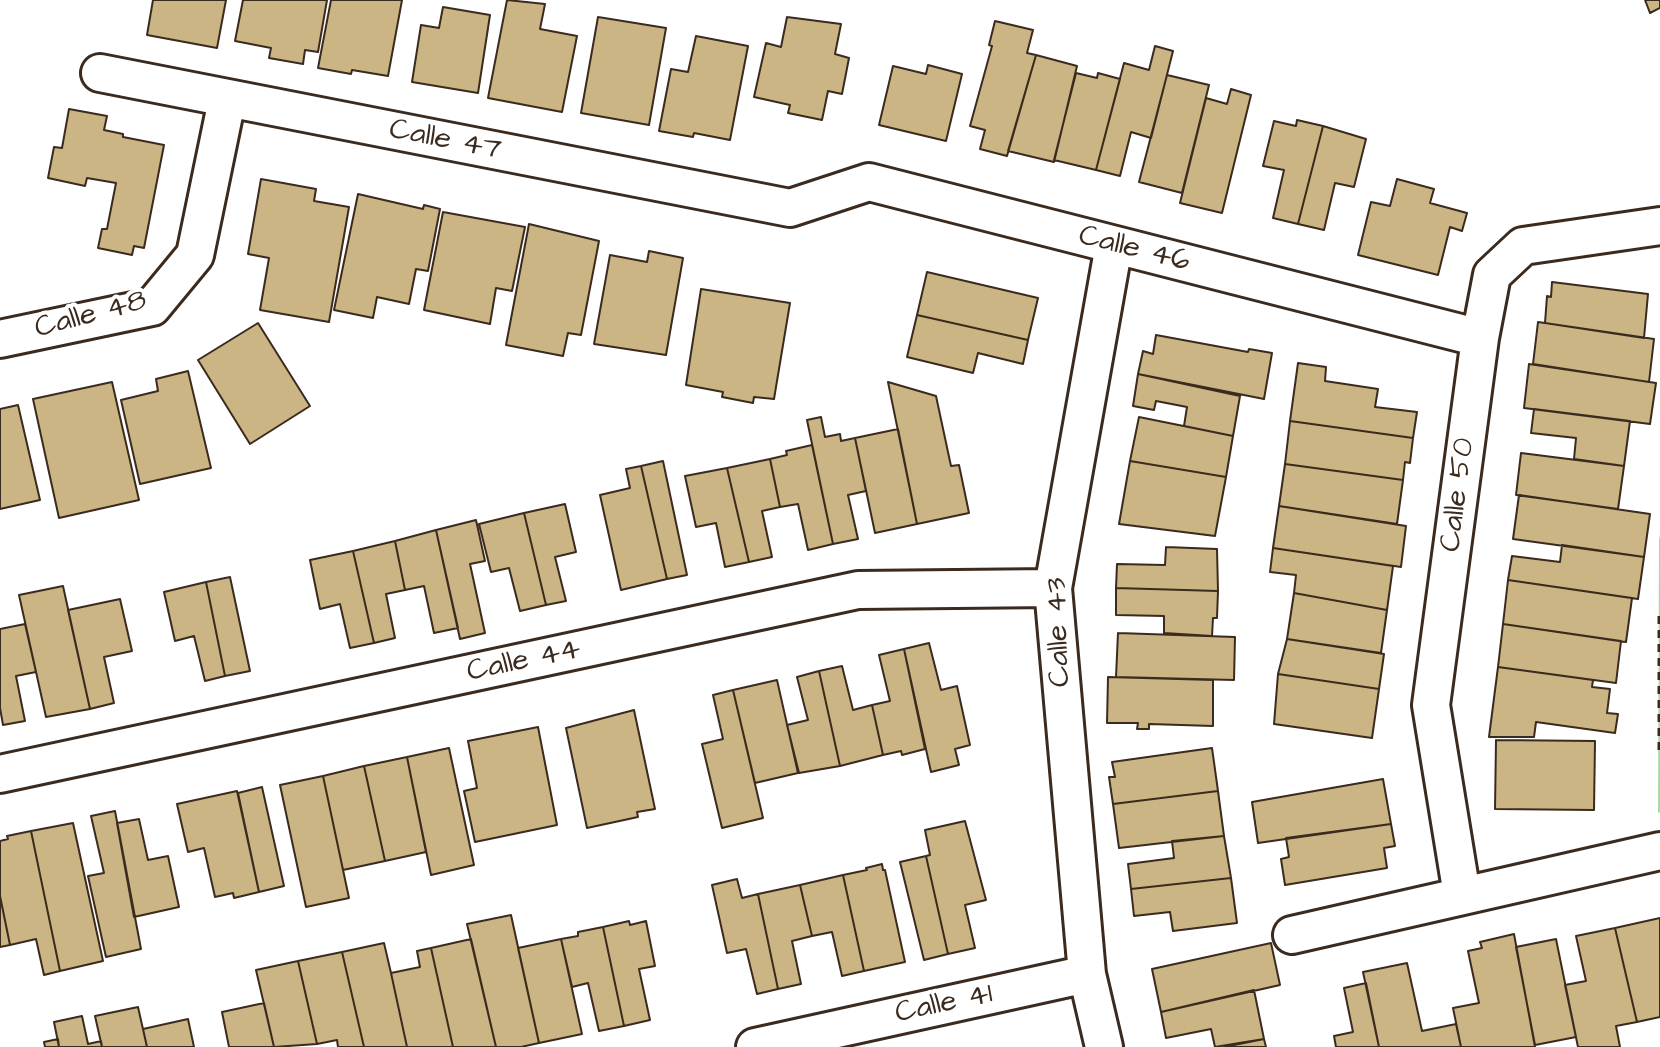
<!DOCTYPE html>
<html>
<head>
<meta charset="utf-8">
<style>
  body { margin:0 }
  canvas { display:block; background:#fff }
</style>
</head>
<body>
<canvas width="1660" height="1047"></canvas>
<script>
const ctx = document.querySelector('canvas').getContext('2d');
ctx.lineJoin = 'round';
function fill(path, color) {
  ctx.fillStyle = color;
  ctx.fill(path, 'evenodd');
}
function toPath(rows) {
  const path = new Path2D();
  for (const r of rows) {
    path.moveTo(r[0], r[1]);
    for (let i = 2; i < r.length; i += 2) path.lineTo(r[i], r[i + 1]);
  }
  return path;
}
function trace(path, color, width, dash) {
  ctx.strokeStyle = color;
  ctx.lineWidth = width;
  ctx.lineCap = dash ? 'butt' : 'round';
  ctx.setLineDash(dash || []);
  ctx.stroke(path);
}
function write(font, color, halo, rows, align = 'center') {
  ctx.font = font + ' "Architects Daughter",sans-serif';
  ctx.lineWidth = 8;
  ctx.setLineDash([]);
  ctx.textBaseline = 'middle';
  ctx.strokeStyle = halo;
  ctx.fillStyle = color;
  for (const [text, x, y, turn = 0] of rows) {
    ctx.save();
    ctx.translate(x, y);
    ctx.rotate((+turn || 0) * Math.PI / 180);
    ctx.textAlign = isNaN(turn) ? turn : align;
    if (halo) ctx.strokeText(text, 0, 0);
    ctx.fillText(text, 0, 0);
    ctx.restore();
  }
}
fill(toPath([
  [1660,534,1660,812,1658,813,1659,540]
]), '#a1dca2');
const building = toPath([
  [153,0,226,0,217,48,147,35,153,0],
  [243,0,327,0,318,52,305,50,303,64,269,58,271,48,235,41,243,0],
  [331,0,402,0,388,76,352,70,351,74,318,68,331,0],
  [507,0,545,4,540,29,577,36,562,112,488,98,507,0],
  [1645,0,1660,0,1660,8,1650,13,1645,0],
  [443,7,490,15,478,93,412,82,421,25,439,28,443,7],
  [598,17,666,28,649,125,581,113,598,17],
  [787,17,841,24,835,54,849,58,842,94,828,91,822,120,788,113,790,105,754,97,766,43,781,47,787,17],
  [995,21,1033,30,1027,53,1036,55,1007,156,980,149,985,130,970,126,992,46,989,45,995,21],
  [696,36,748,46,730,140,694,133,693,137,659,131,671,69,688,72,696,36],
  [1155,46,1173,51,1151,138,1131,132,1120,176,1096,170,1124,63,1149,70,1155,46],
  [1036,55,1077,66,1054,162,1008,151,1036,55],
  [928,65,962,74,946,141,879,125,893,66,926,74,928,65],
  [1076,73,1097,78,1098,73,1120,79,1096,170,1054,160,1076,73],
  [1167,75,1209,85,1182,193,1139,182,1167,75],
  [1231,89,1251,95,1222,213,1180,203,1206,98,1227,104,1231,89],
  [69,109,107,116,104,130,123,134,123,137,164,145,144,248,134,246,132,255,98,248,102,229,107,229,116,183,87,178,85,186,48,178,54,147,62,148,69,109],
  [1297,120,1323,126,1298,224,1273,218,1284,170,1263,166,1274,121,1296,126,1297,120],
  [1323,126,1366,139,1354,187,1335,183,1324,230,1298,224,1323,126],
  [261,179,316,189,314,201,349,207,329,322,260,310,269,258,248,254,261,179],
  [1397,179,1434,189,1430,203,1467,213,1462,231,1450,227,1438,275,1358,255,1371,202,1390,206,1397,179],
  [358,194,423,209,424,205,440,209,428,271,416,269,409,304,377,297,373,318,334,310,358,194],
  [443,212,525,227,512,291,496,288,490,324,424,310,443,212],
  [529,224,599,241,581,335,568,333,563,356,506,345,529,224],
  [649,251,683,258,666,355,594,344,610,255,647,262,649,251],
  [927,272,1038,298,1028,340,917,315,927,272],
  [1552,282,1648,294,1644,338,1545,323,1547,296,1551,297,1552,282],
  [701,289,790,303,774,399,754,397,753,403,722,397,723,392,686,385,701,289],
  [917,315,1028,340,1023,364,978,353,973,373,907,357,917,315],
  [1538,322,1654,339,1649,382,1533,364,1538,322],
  [258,323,310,406,250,444,198,360,258,323],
  [1156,335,1248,352,1249,349,1272,353,1264,399,1138,374,1143,351,1153,354,1156,335],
  [1298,363,1326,367,1325,381,1378,389,1375,407,1417,412,1413,438,1290,421,1298,363],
  [1529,364,1656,383,1650,424,1524,408,1529,364],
  [188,371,211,468,140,484,121,400,158,391,156,379,188,371],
  [1138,374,1240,396,1233,436,1184,426,1187,407,1156,401,1154,410,1133,406,1138,374],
  [112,382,139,500,59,518,33,399,112,382],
  [888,382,936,396,951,466,959,465,969,513,917,524,888,382],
  [18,405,40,500,0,509,0,409,18,405],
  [1534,409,1630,421,1624,466,1574,459,1576,438,1531,433,1534,409],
  [821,417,825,437,840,434,841,441,855,438,866,491,848,495,858,539,833,544,807,420,821,417],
  [1139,417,1233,436,1226,477,1130,461,1139,417],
  [1290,421,1413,438,1410,463,1405,462,1403,480,1285,464,1290,421],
  [898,429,917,524,875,533,855,438,898,429],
  [812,445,833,544,808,550,798,504,780,507,770,459,787,455,786,451,812,445],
  [1521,453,1624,466,1618,509,1516,495,1521,453],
  [770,459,780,507,762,511,772,557,749,562,727,468,770,459],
  [663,461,687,575,667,579,641,466,663,461],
  [1130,461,1226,477,1215,536,1119,524,1130,461],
  [1285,464,1403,480,1397,524,1279,506,1285,464],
  [641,466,667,579,621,590,600,495,630,488,626,469,641,466],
  [727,468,749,562,725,567,716,523,696,527,685,476,727,468],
  [1519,495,1650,514,1644,557,1513,539,1519,495],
  [565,504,576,552,555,557,566,601,546,605,524,513,565,504],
  [1279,506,1406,526,1401,567,1273,548,1279,506],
  [524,513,546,605,520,611,509,568,491,572,479,524,524,513],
  [476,520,485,561,470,564,485,633,460,639,436,530,476,520],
  [436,530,458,628,434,633,424,586,405,590,395,541,436,530],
  [395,541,405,590,386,594,395,638,374,643,353,551,395,541],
  [1562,545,1644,557,1638,599,1508,580,1512,556,1560,562,1562,545],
  [1166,547,1217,549,1218,591,1116,588,1117,564,1165,565,1166,547],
  [1273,548,1393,566,1387,610,1294,593,1296,575,1270,572,1273,548],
  [353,551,374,643,350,648,340,604,320,609,310,560,353,551],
  [230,577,250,671,225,676,206,582,230,577],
  [1508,580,1632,598,1626,642,1503,624,1508,580],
  [206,582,225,676,205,681,194,636,175,641,164,592,206,582],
  [63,586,90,709,46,717,19,595,63,586],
  [1116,588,1218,591,1217,618,1213,618,1212,636,1164,633,1164,616,1116,615,1116,588],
  [1294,593,1387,610,1381,653,1287,639,1294,593],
  [120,599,132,651,104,657,114,703,90,709,68,610,120,599],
  [25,624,36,672,16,676,25,721,3,725,0,708,0,629,25,624],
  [1503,624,1621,641,1616,683,1498,667,1503,624],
  [1118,633,1235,637,1234,680,1116,677,1118,633],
  [1287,639,1384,654,1379,689,1278,674,1287,639],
  [929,643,941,690,957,686,970,745,955,749,959,765,931,772,904,649,929,643],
  [904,649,925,749,902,755,901,751,883,755,872,705,890,701,879,655,904,649],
  [842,666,853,710,872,705,883,755,840,766,819,671,842,666],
  [1498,667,1593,680,1592,687,1610,689,1607,713,1618,714,1615,733,1536,722,1534,737,1489,737,1498,667],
  [819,671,840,766,799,773,787,725,808,720,797,677,819,671],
  [1278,674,1379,689,1372,738,1274,724,1278,674],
  [1108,677,1213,680,1213,726,1149,724,1149,729,1137,729,1138,723,1107,723,1108,677],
  [777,680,798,773,755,783,733,690,777,680],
  [733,690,763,818,722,828,702,744,723,739,713,695,733,690],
  [634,710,655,809,637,812,638,817,587,828,566,728,634,710],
  [538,727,557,825,475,842,464,791,477,788,468,741,538,727],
  [1496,740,1595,741,1594,810,1495,809,1496,740],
  [449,748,474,865,431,875,407,757,449,748],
  [1212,748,1218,791,1113,804,1109,777,1115,777,1112,762,1212,748],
  [407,757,426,852,385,861,364,766,407,757],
  [364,766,385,861,343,870,323,776,364,766],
  [323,776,349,898,306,907,280,785,323,776],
  [1383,779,1391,824,1258,843,1252,802,1383,779],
  [262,787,284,886,259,892,238,793,262,787],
  [237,791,259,892,234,898,233,893,215,897,204,848,188,852,177,804,237,791],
  [1218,791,1224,836,1119,848,1113,804,1218,791],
  [115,811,141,949,106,957,88,876,104,873,91,816,115,811],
  [139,819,148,860,168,856,179,907,134,917,117,823,139,819],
  [965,821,986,900,965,905,975,948,948,954,926,856,930,855,925,830,965,821],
  [73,823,103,961,60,971,31,831,73,823],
  [1391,824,1395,846,1384,848,1387,868,1285,885,1281,859,1289,857,1286,838,1391,824],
  [31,831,60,971,44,975,36,939,10,945,0,896,0,841,8,839,7,836,31,831],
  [1224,836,1231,878,1131,889,1128,864,1174,858,1172,841,1224,836],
  [926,856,948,954,924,960,900,862,926,856],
  [882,864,883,870,885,870,905,962,864,971,843,875,867,870,866,868,882,864],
  [843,875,864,971,842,976,832,932,812,936,800,885,843,875],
  [1231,878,1237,923,1173,931,1170,912,1134,916,1131,889,1231,878],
  [737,879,742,898,758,894,778,989,757,994,746,949,727,953,712,885,737,879],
  [800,885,812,936,792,941,801,984,778,989,758,894,800,885],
  [0,896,10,945,0,947,0,896],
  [511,915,539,1043,521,1047,496,1047,467,924,511,915],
  [1660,918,1660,1017,1637,1022,1615,928,1660,918],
  [629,921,630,925,646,921,655,966,639,969,650,1020,624,1026,603,927,629,921],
  [603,927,624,1026,599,1031,588,983,572,987,561,939,578,936,578,932,603,927],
  [1615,928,1637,1022,1616,1026,1620,1047,1578,1047,1565,985,1586,981,1576,936,1615,928],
  [1514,934,1535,1047,1461,1047,1453,1008,1479,1003,1468,951,1482,948,1480,942,1514,934],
  [471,939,496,1047,453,1047,431,948,471,939],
  [561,939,582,1034,539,1043,518,948,561,939],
  [1556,939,1576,1037,1535,1045,1516,947,1556,939],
  [384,943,391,973,407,1047,364,1047,342,952,384,943],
  [1271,943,1280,985,1161,1012,1152,969,1271,943],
  [431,948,453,1047,407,1047,391,973,420,967,417,951,431,948],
  [342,952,364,1047,338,1047,337,1040,317,1044,298,961,342,952],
  [298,961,317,1044,274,1047,256,970,298,961],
  [1407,963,1422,1031,1456,1024,1461,1047,1379,1047,1363,972,1407,963],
  [1366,983,1379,1047,1336,1047,1334,1036,1353,1032,1344,988,1366,983],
  [1254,990,1264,1039,1215,1047,1211,1029,1166,1038,1161,1012,1254,990],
  [264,1003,274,1047,229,1047,222,1012,264,1003],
  [138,1007,147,1047,102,1047,95,1016,138,1007],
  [82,1016,88,1044,101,1041,102,1047,59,1047,54,1022,82,1016],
  [188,1019,194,1047,147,1047,143,1029,188,1019],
  [58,1039,59,1047,45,1047,44,1042,58,1039],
  [1264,1039,1266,1047,1224,1047,1264,1039]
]);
fill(building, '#ccb584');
trace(building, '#3b2a1e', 2);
const minor = toPath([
  [100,73,790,208,869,182,1480,338],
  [0,339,152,307,195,255,227,100],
  [0,774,858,590,1053,588],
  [1462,895,1431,705,1480,338,1492,275,1523,246,1660,226],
  [1292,935,1660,851],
  [755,1047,1087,974],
  [1104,1047,1087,974,1053,588,1114,245]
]);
trace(minor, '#3b2a1e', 42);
trace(toPath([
  [1660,616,1660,751]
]), '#3b2a1e', 5, [8, 6]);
trace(minor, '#fff', 36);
write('30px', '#3b2a1e', '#fff', [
  ["Calle 47",445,141,11],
  ["Calle 46",1134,250,14],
  ["Calle 48",91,316,-15],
  ["Calle 50",1459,495,-83],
  ["Calle 43",1060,632,-92],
  ["Calle 44",524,662,-12],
  ["Calle 41",944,1005,-12]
]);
</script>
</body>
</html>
